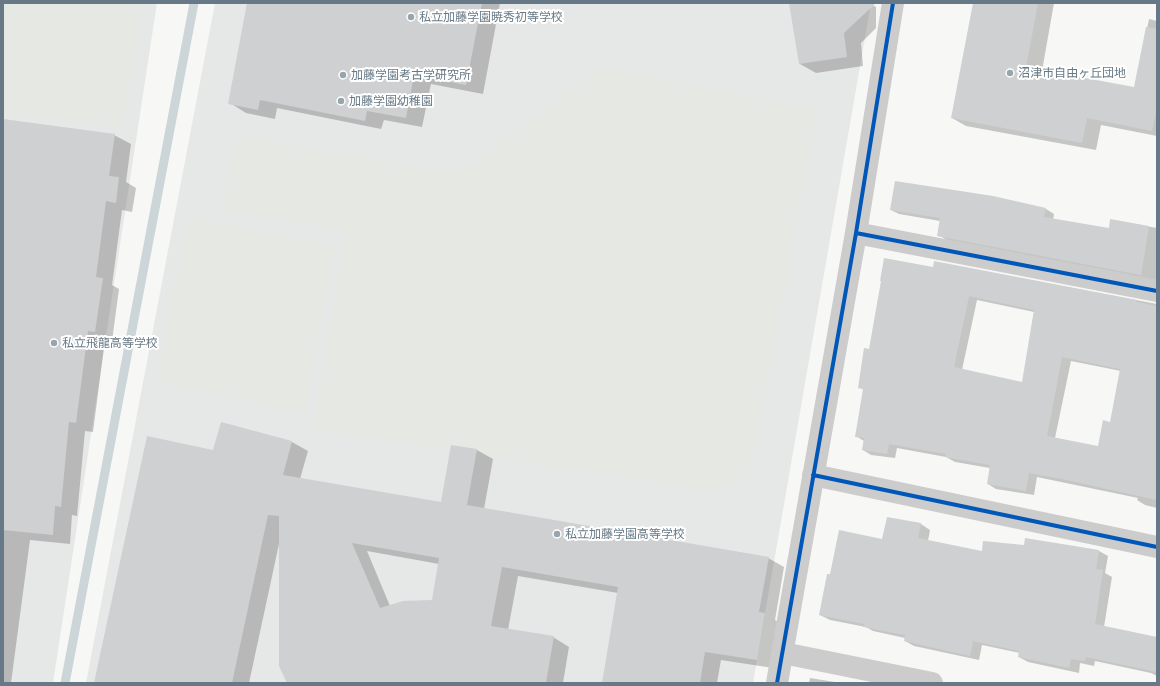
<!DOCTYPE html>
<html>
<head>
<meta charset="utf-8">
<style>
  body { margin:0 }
  #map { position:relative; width:1160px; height:686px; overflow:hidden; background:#f7f7f6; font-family:Ubuntu,sans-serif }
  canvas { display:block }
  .frame { position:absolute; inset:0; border:4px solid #677986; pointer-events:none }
</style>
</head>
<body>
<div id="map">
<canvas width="1160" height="686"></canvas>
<div class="frame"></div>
</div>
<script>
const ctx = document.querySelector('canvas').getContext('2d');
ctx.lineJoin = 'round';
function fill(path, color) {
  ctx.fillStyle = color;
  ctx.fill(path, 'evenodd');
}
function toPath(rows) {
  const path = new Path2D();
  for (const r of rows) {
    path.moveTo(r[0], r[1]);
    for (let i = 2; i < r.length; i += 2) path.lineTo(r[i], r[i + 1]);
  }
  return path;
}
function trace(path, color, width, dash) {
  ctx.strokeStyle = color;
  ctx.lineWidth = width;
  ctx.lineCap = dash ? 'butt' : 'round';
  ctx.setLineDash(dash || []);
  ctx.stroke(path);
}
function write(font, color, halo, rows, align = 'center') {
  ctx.font = font + ' Ubuntu,"Noto Sans JP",sans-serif';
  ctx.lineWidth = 4;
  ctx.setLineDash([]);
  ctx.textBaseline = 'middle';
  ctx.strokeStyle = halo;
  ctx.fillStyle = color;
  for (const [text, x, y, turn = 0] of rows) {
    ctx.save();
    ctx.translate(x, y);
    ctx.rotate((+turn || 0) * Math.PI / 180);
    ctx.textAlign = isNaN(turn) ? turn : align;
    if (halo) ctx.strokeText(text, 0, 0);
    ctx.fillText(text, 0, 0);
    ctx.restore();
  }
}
fill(toPath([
  [3,3,157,3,53,683,3,683],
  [215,3,871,3,753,683,86,683]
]), '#e6e7e7');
fill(toPath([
  [3,3,142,3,123,127,3,115],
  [601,66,818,109,750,476,706,491,312,429,344,232,221,209,235,135,458,173],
  [188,216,336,245,304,414,156,381]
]), '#e6e9e3');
fill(toPath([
  [248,3,500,3,483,94,431,84,422,127,384,120,381,129,277,108,275,119,246,113,230,103],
  [790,3,869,3,876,7,876,28,861,43,863,66,816,73,800,64],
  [974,3,1054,3,1042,71,1135,88,1149,19,1157,21,1157,136,1101,125,1096,150,966,126,952,118],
  [3,120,114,135,131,144,126,182,136,188,132,212,122,210,112,285,119,289,112,341,105,340,93,432,85,431,77,516,72,515,70,544,30,540,11,683,3,683],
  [992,197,1046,209,1054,214,1053,220,1110,229,1111,220,1157,228,1157,281,947,240,938,235,940,221,899,214,891,210],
  [935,262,1157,304,1157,508,1145,505,1137,500,1138,498,1037,477,1034,495,996,489,988,484,990,468,955,462,946,457,897,448,895,458,871,455,863,450,864,441,856,436,864,390,859,387,870,350,934,268],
  [977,300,1034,312,1023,383,962,370],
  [1071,361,1121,371,1111,423,1099,447,1055,438],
  [222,423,292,442,308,451,300,479,442,503,477,450,493,459,484,509,768,558,784,567,775,620,780,623,773,668,721,660,717,683,603,683,618,593,518,576,508,630,553,637,569,647,563,683,288,683,279,544,249,683,95,683,214,452],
  [367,551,439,564,433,601,390,606],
  [921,524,930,530,928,541,983,552,1025,547,1026,540,1099,551,1108,556,1105,573,1112,577,1104,627,1157,639,1157,676,1151,673,1095,661,1094,666,1080,663,1079,673,1028,662,1019,657,1020,653,982,645,979,660,914,646,905,641,905,638,873,631,866,627,830,620,820,615,831,576,883,540],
  [810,678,841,683,809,683]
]), '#0003');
trace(toPath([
  [65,683,194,3]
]), '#ccd5d7', 9);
fill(toPath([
  [247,3,482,3,466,85,414,75,406,118,367,111,365,121,260,100,258,110,228,104],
  [789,3,876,3,844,33,847,57,799,64],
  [973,3,1038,3,1026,67,1134,87,1146,27,1157,29,1157,108,1152,131,1087,118,1082,143,951,118],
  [3,119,115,134,109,176,119,177,116,203,106,201,96,277,103,278,95,332,88,331,76,423,69,422,61,507,55,506,53,535,3,530],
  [895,181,993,196,1046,208,1044,217,1109,228,1110,219,1149,226,1141,275,937,236,940,218,890,210],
  [884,258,933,267,934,261,1137,300,1136,302,1157,306,1157,500,1062,479,1029,473,1026,491,987,484,990,465,945,457,946,454,889,444,887,454,862,450,864,438,855,437,863,389,858,388,864,348,869,349,881,281,880,281],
  [969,296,1034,310,1022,382,954,367],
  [1062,357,1120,369,1110,422,1103,420,1098,446,1047,436],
  [221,422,292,441,283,475,441,502,451,445,477,449,467,505,769,557,759,612,765,613,757,660,705,652,700,683,602,683,618,587,502,567,491,626,554,636,546,683,287,683,279,666,279,516,268,515,232,683,94,683,147,436,213,450],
  [352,543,439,558,432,600,403,601,380,608],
  [887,517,921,523,918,538,982,551,983,541,1024,545,1025,538,1099,550,1096,569,1103,570,1095,624,1157,637,1157,672,1086,657,1085,661,1071,659,1069,668,1018,657,1019,651,973,641,970,656,904,641,905,635,863,627,864,624,819,615,827,574,830,574,839,530,882,539]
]), '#ced0d1');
trace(toPath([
  [856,233,1157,291],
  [813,475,1157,547],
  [783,653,932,683],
  [777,683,856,233,893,3]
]), '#cccccd', 22);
trace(toPath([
  [856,233,1157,291],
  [813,475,1157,547],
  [777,683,856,233,893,3]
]), '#0057b8', 4);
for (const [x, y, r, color] of [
  [411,17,4,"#99a5ad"],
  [1010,73,4,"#99a5ad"],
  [343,75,4,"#99a5ad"],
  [341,101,4,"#99a5ad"],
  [54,343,4,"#99a5ad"],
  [557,534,4,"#99a5ad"]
]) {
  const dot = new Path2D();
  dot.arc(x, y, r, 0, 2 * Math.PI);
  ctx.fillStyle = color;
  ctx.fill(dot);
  trace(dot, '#fff', 1.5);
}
write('12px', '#677986', '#fff', [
  ["私立加藤学園暁秀初等学校",419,17],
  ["沼津市自由ヶ丘団地",1018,73],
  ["加藤学園考古学研究所",351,75],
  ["加藤学園幼稚園",349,101],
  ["私立飛龍高等学校",62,343],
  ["私立加藤学園高等学校",565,534]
], 'left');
</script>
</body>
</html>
